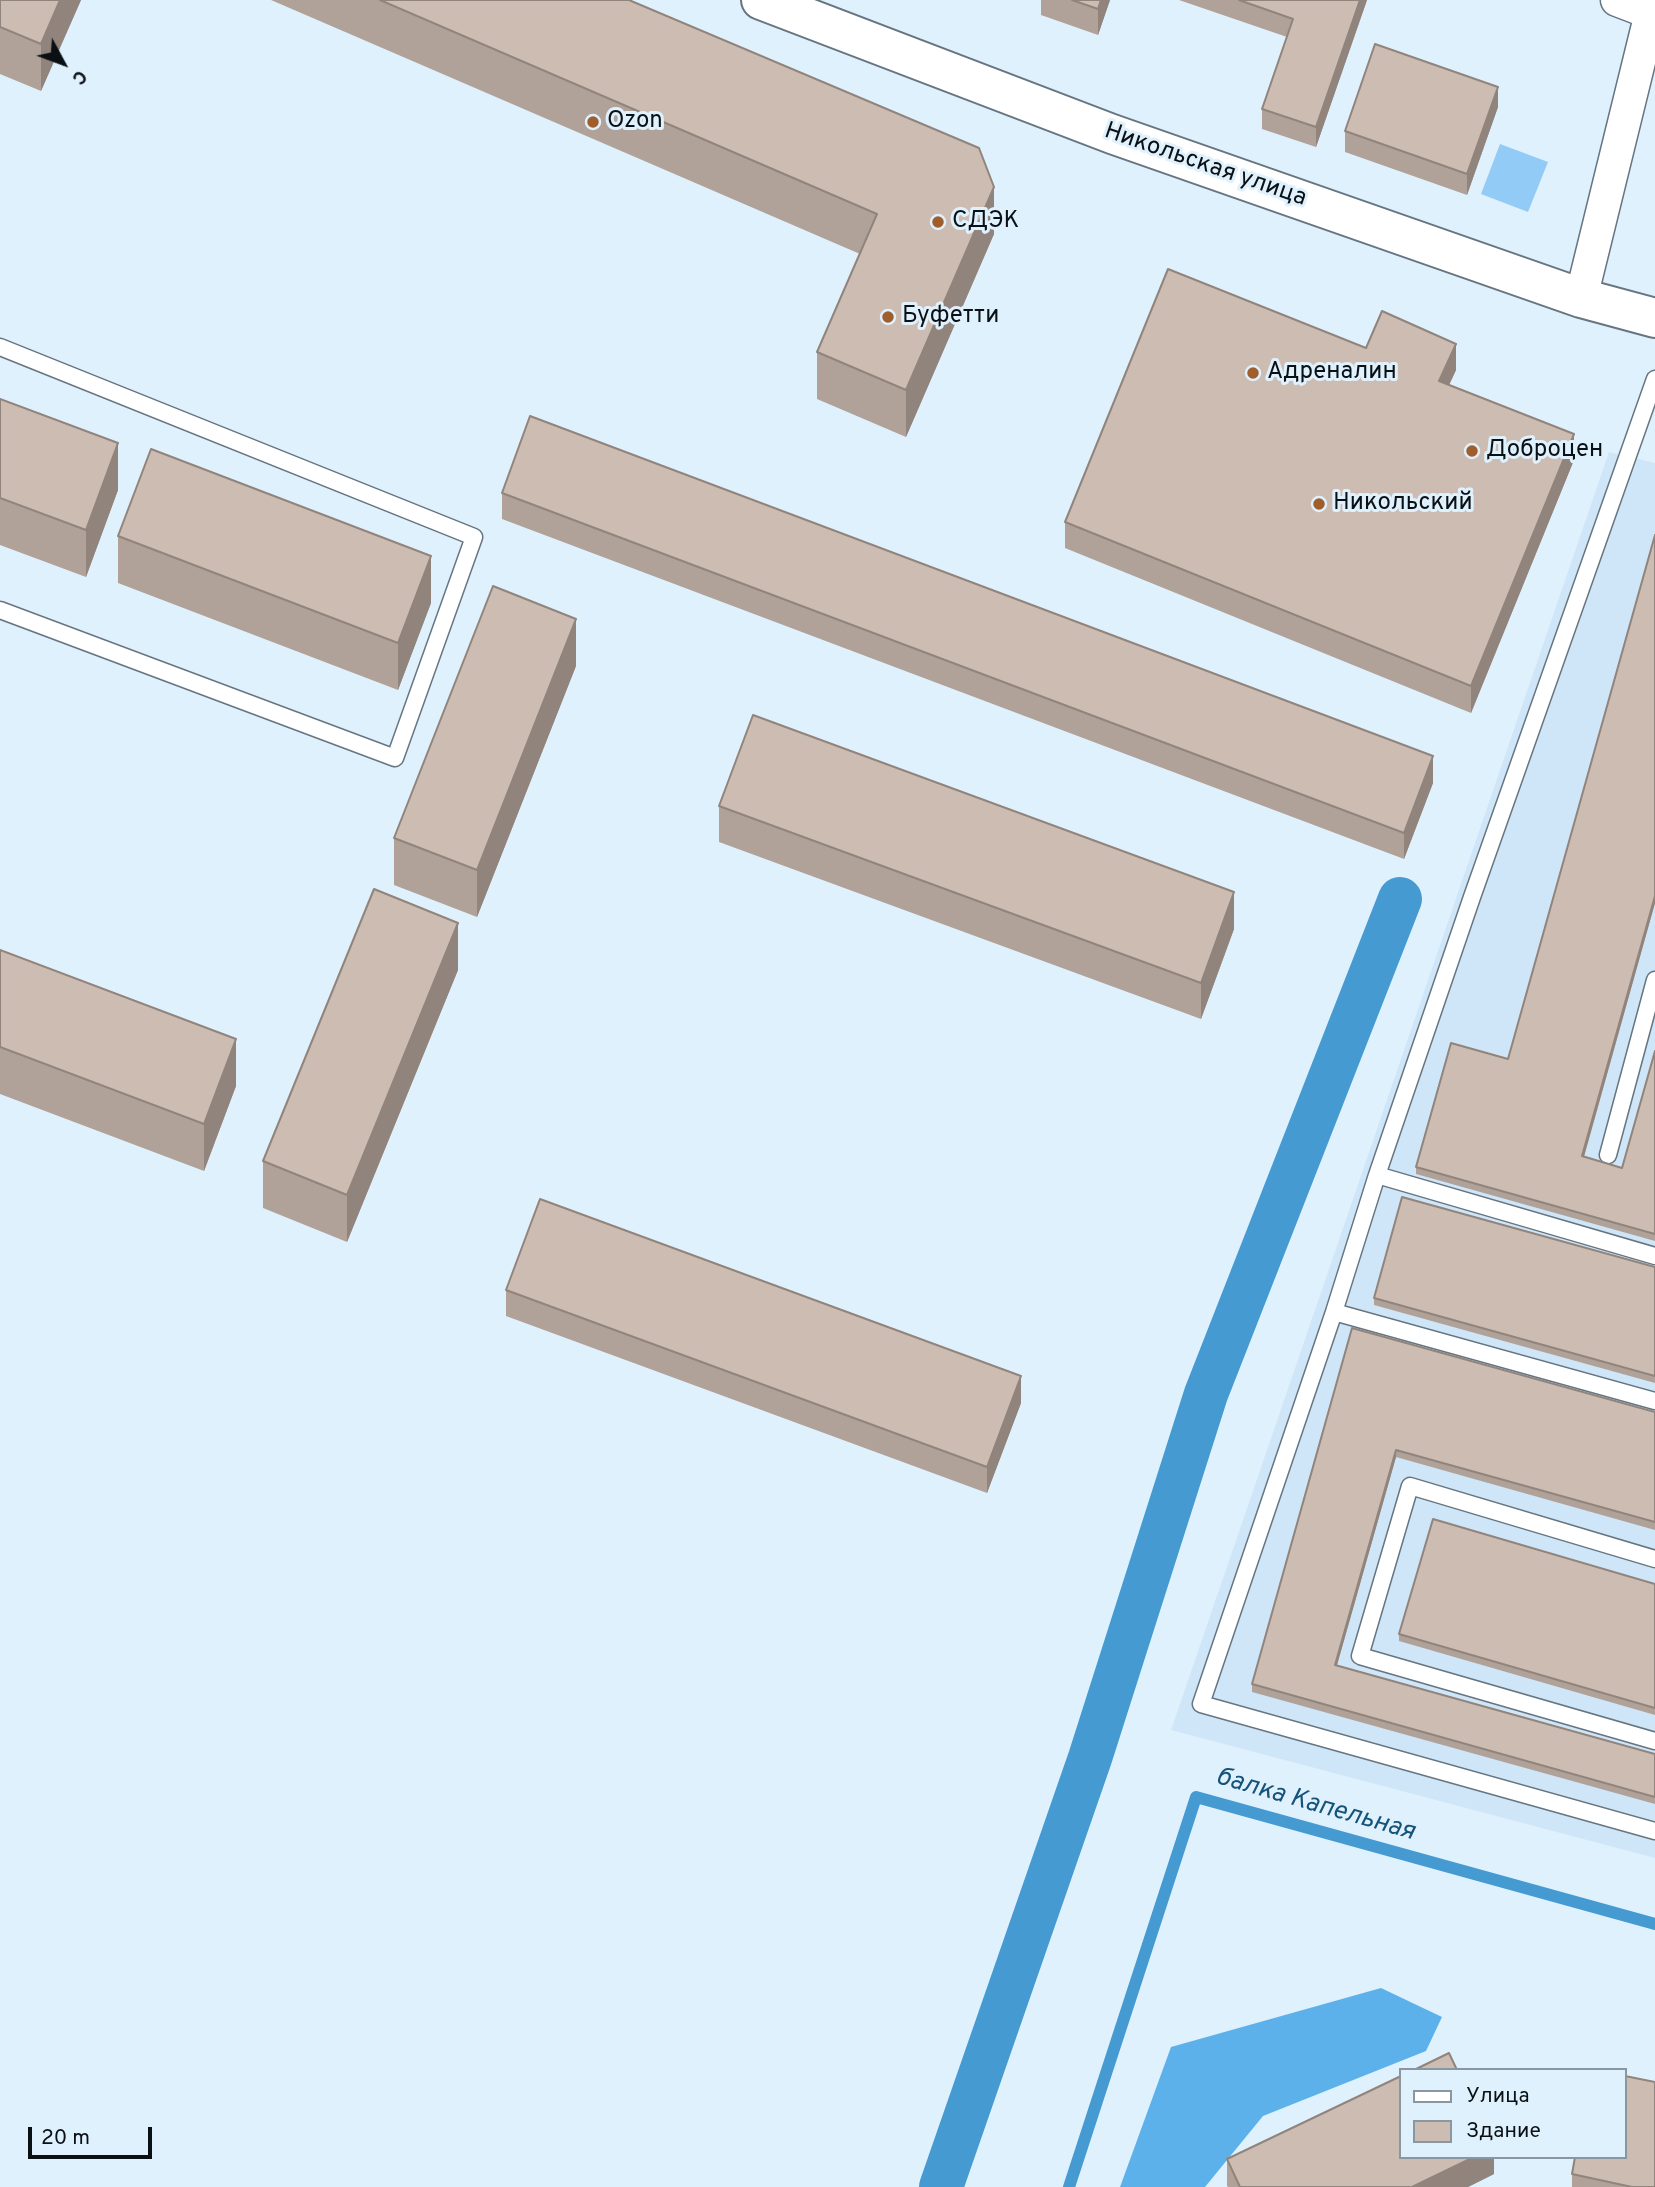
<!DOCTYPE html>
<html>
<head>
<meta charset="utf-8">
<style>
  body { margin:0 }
  #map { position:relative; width:1655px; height:2187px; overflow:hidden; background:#e0f1fe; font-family:Overpass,sans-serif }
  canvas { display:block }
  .legend { position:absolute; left:1399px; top:2068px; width:228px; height:91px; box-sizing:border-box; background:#e0f1fe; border:2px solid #8a97a0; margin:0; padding:9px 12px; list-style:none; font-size:21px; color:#0a1014 }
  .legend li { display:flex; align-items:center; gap:14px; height:35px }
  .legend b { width:35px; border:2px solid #8a97a0 }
  .north { position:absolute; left:28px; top:28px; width:70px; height:70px; -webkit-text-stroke:5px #e0f1fe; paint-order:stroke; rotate:131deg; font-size:19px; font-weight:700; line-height:28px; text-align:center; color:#0a1014 }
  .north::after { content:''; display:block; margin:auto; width:24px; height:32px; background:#0a1014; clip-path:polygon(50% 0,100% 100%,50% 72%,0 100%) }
  .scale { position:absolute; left:28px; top:2127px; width:124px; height:32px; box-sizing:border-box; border:4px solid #0a1014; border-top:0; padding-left:9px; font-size:21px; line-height:24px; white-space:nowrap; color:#0a1014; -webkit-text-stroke:5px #e0f1fe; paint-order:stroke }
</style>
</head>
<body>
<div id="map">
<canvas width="1655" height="2187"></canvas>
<ul class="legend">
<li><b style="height:9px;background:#fff"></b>Улица</li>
<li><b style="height:19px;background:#cdbcb1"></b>Здание</li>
</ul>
<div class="north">С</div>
<div class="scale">20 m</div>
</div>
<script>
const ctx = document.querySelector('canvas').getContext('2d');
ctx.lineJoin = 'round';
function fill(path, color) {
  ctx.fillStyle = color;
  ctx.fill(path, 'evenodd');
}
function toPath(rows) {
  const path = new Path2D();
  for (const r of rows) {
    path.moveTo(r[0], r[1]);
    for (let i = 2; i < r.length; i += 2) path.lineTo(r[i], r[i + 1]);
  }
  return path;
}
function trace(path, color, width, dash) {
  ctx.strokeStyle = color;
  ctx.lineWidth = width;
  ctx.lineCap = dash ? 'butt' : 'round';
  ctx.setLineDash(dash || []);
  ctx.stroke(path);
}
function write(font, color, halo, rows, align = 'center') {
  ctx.font = font + ' Overpass,sans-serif';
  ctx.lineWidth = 6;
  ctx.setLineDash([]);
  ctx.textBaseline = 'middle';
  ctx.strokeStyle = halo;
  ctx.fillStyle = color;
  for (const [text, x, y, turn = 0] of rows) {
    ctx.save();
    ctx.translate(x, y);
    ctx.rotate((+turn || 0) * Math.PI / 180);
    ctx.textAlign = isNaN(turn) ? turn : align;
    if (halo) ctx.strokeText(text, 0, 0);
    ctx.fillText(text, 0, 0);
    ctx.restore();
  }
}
fill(toPath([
  [1609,452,1655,463,1655,1858,1171,1730]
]), '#cfe6f8');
fill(toPath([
  [1500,144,1548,162,1528,212,1481,194]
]), '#92cbf5');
fill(toPath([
  [1381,1988,1442,2017,1426,2051,1263,2116,1205,2187,1120,2187,1171,2047]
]), '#5db1ea');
trace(toPath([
  [1069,2187,1196,1797,1655,1924]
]), '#449ad1', 12);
trace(toPath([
  [941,2187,1090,1758,1206,1394,1400,899]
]), '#449ad1', 44);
const service = toPath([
  [0,347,474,537,395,758,0,610],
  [1655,379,1472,897,1377,1175,1334,1312,1201,1704,1655,1831],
  [1608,1155,1655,980],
  [1377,1175,1655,1256],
  [1334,1312,1655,1401],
  [1655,1559,1410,1486,1360,1656,1655,1741]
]);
const minor = toPath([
  [1581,298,1651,13,1617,0]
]);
const tertiary = toPath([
  [761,0,1112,134,1581,298,1655,318]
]);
trace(service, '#667580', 19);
trace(minor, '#667580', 35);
trace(tertiary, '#667580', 42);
trace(service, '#fff', 16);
trace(minor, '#fff', 32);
trace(tertiary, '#fff', 38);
fill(toPath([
  [0,0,81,0,41,91,0,74],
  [271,0,629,0,994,234,906,437,817,399,817,352,860,254],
  [1041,0,1110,0,1098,35,1041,15],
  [1179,0,1367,0,1316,147,1262,129,1262,109,1287,37],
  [1498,107,1467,195,1345,152,1345,131],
  [1366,348,1456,370,1449,385,1574,460,1471,713,1065,548,1065,522],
  [0,399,118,490,86,577,0,545],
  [502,493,1433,783,1404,859,502,519],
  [118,536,431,603,398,690,118,583],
  [576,666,477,917,394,885,394,838],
  [719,806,1234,929,1201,1019,719,842],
  [1655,903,1584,1157,1622,1168,1655,1051,1655,1241,1416,1174,1416,1167,1508,1059],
  [0,950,236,1086,204,1171,0,1094],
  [458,970,347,1242,263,1208,263,1161],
  [1655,1267,1655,1383,1374,1305,1374,1298],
  [506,1290,1021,1403,987,1493,506,1316],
  [1352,1328,1655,1412,1655,1530,1396,1457,1337,1665,1655,1754,1655,1804,1252,1692,1252,1684],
  [1655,1584,1655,1715,1399,1641,1399,1634],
  [1494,2157,1494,2174,1468,2187,1228,2187,1227,2186,1227,2159],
  [1572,2174,1655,2187,1572,2187]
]), '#b0a298');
fill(toPath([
  [60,0,81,0,41,91,41,44],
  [1101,0,1110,0,1098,35,1098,9],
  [1360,0,1367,0,1316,147,1316,127],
  [1498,87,1498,107,1467,195,1467,174],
  [994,187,994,234,906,437,906,390],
  [1456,344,1456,370,1439,407,1439,381],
  [1574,434,1574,460,1471,713,1471,686],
  [118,443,118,490,86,577,86,530],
  [431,556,431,603,398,690,398,643],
  [576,619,576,666,477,917,477,870],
  [1433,756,1433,783,1404,859,1404,833],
  [1234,892,1234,929,1201,1019,1201,983],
  [1655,896,1655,903,1582,1163,1582,1156],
  [458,923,458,970,347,1242,347,1195],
  [236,1039,236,1086,204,1171,204,1124],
  [1021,1376,1021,1403,987,1493,987,1467],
  [1396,1450,1396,1457,1335,1672,1335,1665],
  [1474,2157,1494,2157,1494,2174,1468,2187,1412,2187]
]), '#90847c');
const building = toPath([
  [0,0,60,0,41,44,0,27,0,0],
  [380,0,629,0,979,148,994,187,906,390,817,352,877,214,380,0],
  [1072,0,1101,0,1098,9,1072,0],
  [1239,0,1360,0,1316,127,1262,109,1293,19,1239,0],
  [1375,44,1498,87,1467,174,1345,131,1375,44],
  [1168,269,1366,348,1382,311,1456,344,1439,381,1574,434,1471,686,1065,522,1168,269],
  [0,399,118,443,86,530,0,498,0,399],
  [530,416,1433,756,1404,833,502,493,530,416],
  [151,449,431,556,398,643,118,536,151,449],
  [1655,535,1655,896,1582,1156,1622,1168,1655,1051,1655,1234,1416,1167,1451,1043,1508,1059,1655,535],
  [493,586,576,619,477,870,394,838,493,586],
  [753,715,1234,892,1201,983,719,806,753,715],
  [374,889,458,923,347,1195,263,1161,374,889],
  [0,950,236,1039,204,1124,0,1047,0,950],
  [1402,1197,1655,1267,1655,1376,1374,1298,1402,1197],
  [540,1199,1021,1376,987,1467,506,1290,540,1199],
  [1352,1328,1655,1412,1655,1522,1396,1450,1335,1665,1655,1754,1655,1797,1252,1684,1352,1328],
  [1433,1519,1655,1584,1655,1708,1399,1634,1433,1519],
  [1449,2053,1457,2070,1414,2070,1449,2053],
  [1401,2076,1401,2157,1474,2157,1412,2187,1240,2187,1227,2159,1401,2076],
  [1625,2076,1655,2082,1655,2187,1632,2187,1572,2174,1575,2157,1625,2157,1625,2076]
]);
fill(building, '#cdbcb1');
trace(building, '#90847c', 2);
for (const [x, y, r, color] of [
  [593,122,7,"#a15e2d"],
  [938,222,7,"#a15e2d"],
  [888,317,7,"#a15e2d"],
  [1253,373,7,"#a15e2d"],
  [1472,451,7,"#a15e2d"],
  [1319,504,7,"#a15e2d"]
]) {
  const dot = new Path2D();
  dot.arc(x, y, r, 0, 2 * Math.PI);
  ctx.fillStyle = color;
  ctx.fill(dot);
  trace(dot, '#e0f1fe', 2.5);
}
write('24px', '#0a1014', '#e0f1fe', [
  ["Ozon",607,122],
  ["СДЭК",952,222],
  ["Буфетти",902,317],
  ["Адреналин",1267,373],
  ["Доброцен",1486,451],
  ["Никольский",1333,504]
], 'left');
write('24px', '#0a1014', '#e0f1fe', [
  ["Никольская улица",1205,166,19]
]);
write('italic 26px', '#15547a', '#e0f1fe', [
  ["балка Капельная",1315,1806,16]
]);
</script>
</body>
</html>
